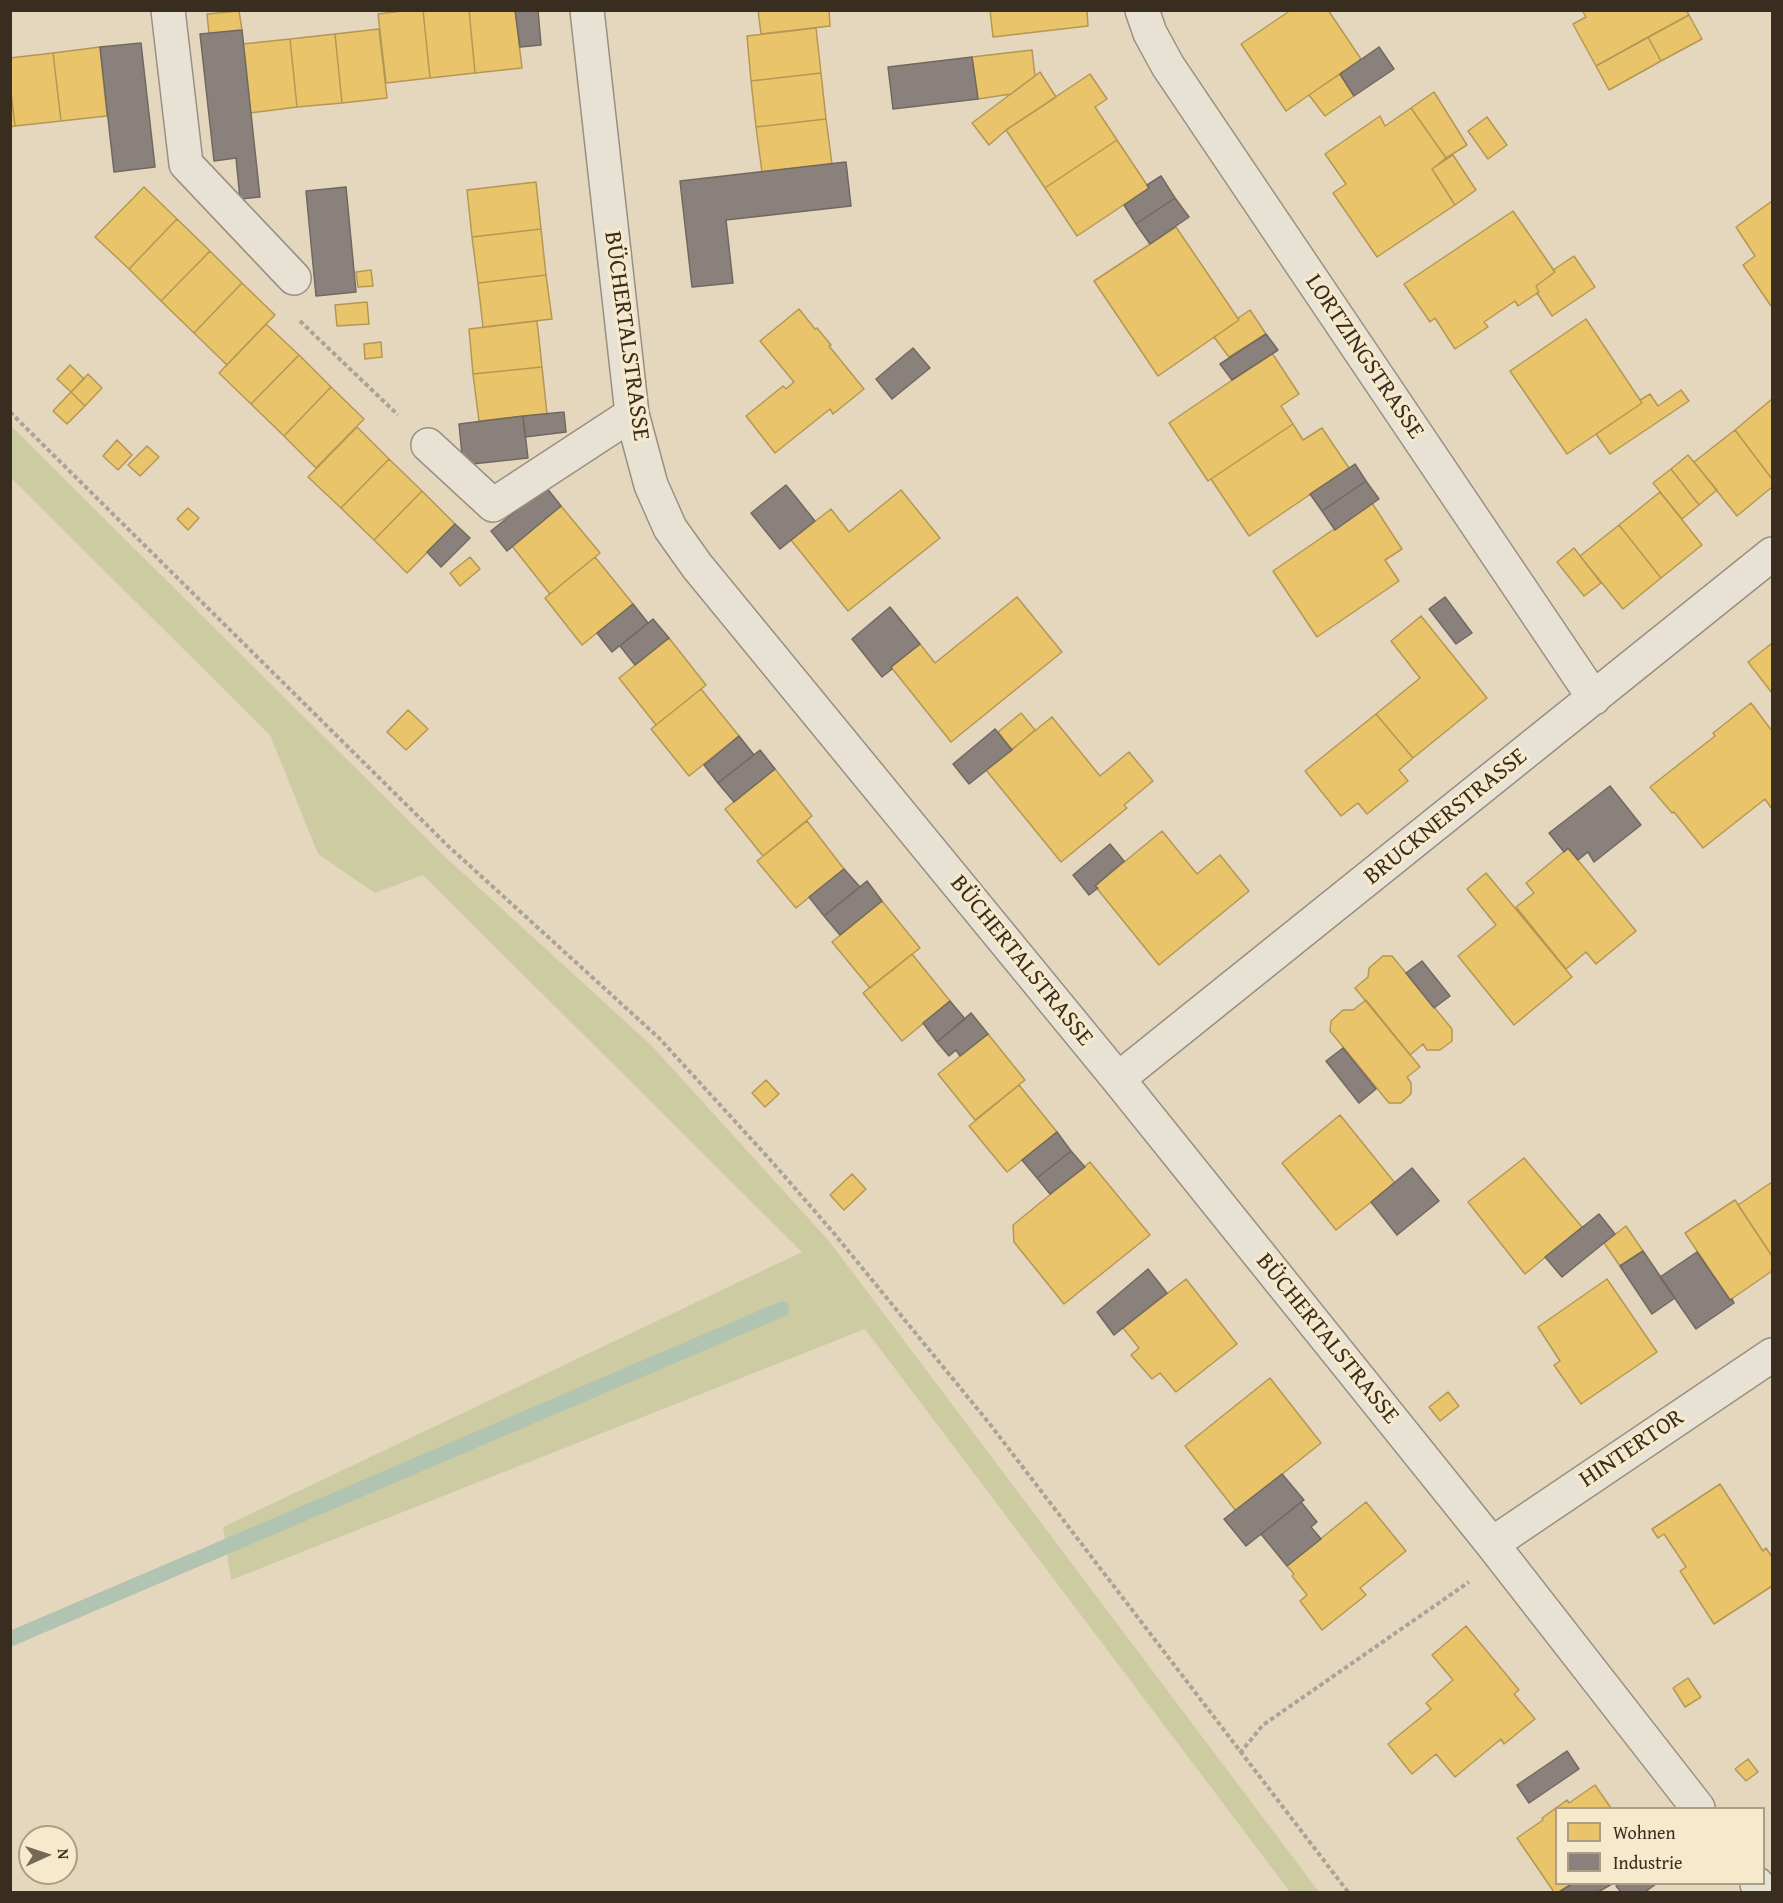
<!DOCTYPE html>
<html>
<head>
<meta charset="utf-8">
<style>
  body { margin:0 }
  #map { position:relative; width:1783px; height:1903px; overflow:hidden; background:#e4d7be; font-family:"Gentium Book Plus",serif }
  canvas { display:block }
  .frame { position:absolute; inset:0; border:12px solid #382d1f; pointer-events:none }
  .legend { position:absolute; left:1555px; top:1807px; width:210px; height:78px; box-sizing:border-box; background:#f7e9cb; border:2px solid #ab9e86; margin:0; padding:8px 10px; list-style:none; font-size:18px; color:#382d1f }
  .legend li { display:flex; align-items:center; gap:12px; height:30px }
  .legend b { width:30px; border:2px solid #ab9e86 }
  .north { position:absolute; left:18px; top:1825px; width:60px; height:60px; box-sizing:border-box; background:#f7e9cb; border:2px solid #ab9e86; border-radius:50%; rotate:87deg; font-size:16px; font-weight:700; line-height:24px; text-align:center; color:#382d1f }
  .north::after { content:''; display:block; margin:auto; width:21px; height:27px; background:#746857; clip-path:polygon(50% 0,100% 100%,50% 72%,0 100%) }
</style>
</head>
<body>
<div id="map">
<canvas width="1783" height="1903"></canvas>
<div class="frame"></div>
<ul class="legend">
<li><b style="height:16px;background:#e9c46a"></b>Wohnen</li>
<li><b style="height:16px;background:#8a817c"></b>Industrie</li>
</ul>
<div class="north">N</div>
</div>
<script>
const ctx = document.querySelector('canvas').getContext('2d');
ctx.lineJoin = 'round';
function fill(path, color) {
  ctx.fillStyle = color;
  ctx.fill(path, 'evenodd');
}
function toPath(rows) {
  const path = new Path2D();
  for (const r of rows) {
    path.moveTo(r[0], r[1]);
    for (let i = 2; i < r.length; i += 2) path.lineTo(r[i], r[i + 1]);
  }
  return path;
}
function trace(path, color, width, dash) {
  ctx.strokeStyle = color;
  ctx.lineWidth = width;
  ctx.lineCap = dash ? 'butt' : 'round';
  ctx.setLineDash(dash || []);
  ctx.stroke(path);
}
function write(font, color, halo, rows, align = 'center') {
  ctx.font = font + ' "Gentium Book Plus",serif';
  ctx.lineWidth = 6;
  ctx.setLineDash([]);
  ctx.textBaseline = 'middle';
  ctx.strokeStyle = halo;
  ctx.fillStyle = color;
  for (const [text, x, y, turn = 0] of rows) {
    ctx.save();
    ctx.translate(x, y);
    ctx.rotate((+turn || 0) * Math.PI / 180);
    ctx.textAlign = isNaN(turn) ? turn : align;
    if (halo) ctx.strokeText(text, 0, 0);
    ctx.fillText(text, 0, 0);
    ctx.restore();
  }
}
fill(toPath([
  [11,426,442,854,652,1046,829,1241,1319,1892,1290,1892,865,1329,231,1580,223,1527,802,1252,423,875,375,893,318,854,270,735,11,478]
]), '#cccba2');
const homes = toPath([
  [410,10,423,10,430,78,386,83,378,14,410,10],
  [423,10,469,10,475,73,430,78,423,10],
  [469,10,515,10,522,68,475,73,469,10],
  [758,10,829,10,830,26,761,34,758,10],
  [990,10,1087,10,1088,26,993,37,990,10],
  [1291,10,1328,10,1361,59,1286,111,1241,44,1291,10],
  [1582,10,1686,10,1689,15,1596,66,1573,24,1586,17,1582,10],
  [239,11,242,30,209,34,207,14,239,11],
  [1689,15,1702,39,1661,61,1648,37,1689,15],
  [816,28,821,73,751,81,747,36,816,28],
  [379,29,387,98,342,103,335,34,379,29],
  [335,34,342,103,297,107,290,39,335,34],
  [1648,37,1661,61,1609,90,1596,66,1648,37],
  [290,39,297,107,250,113,243,44,290,39],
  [100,47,107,116,61,121,53,53,100,47],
  [1032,50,1035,76,1011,94,978,99,972,57,1032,50],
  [53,53,61,121,15,126,10,84,10,58,53,53],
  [1040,72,1056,97,1006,130,989,145,972,123,1040,72],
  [821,73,826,119,756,127,751,81,821,73],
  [1090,74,1107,99,1095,107,1117,140,1045,188,1006,130,1090,74],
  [1340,74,1354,96,1325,116,1309,95,1340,74],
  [10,84,15,126,10,127,10,84],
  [1434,92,1467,145,1446,158,1411,108,1434,92],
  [1411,108,1446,158,1432,169,1455,205,1377,257,1333,193,1346,184,1325,154,1380,116,1385,126,1411,108],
  [1487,117,1507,145,1488,159,1468,131,1487,117],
  [826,119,832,164,762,172,756,127,826,119],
  [1117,140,1149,188,1077,236,1045,188,1117,140],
  [1453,155,1476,190,1455,205,1432,169,1453,155],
  [536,182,541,229,472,237,467,190,536,182],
  [144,187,177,219,129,269,95,237,144,187],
  [1772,201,1772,305,1771,306,1743,265,1755,256,1736,227,1772,201],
  [1513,211,1555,272,1536,286,1539,292,1518,306,1515,301,1484,322,1488,327,1455,349,1435,318,1430,322,1404,284,1513,211],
  [177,219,210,251,161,301,129,269,177,219],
  [1176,227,1239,320,1158,376,1094,281,1176,227],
  [541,229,546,275,478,283,472,237,541,229],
  [210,251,242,283,194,333,161,301,210,251],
  [1574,256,1595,287,1552,316,1537,293,1539,292,1536,286,1555,272,1553,270,1574,256],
  [371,270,373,286,358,287,356,272,371,270],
  [546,275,552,319,483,327,478,283,546,275],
  [242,283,275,315,227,365,194,333,242,283],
  [367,302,369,324,337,326,335,305,367,302],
  [799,309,815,329,817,328,831,345,829,346,864,389,833,414,830,409,775,453,746,416,783,386,786,389,794,382,760,341,799,309],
  [1250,310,1266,334,1229,357,1214,337,1239,320,1238,318,1250,310],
  [1586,319,1642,403,1567,454,1510,371,1586,319],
  [537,321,542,367,473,374,469,329,537,321],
  [266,324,299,355,251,404,219,373,266,324],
  [381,342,382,357,365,359,364,344,381,342],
  [1272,353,1299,394,1281,406,1293,424,1208,481,1169,423,1272,353],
  [299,355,331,387,284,436,251,404,299,355],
  [70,365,84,379,71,392,57,379,70,365],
  [542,367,547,414,479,421,473,374,542,367],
  [88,374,102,388,85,406,71,392,88,374],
  [331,387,364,419,316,468,284,436,331,387],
  [1681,390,1689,401,1610,454,1596,434,1642,403,1640,400,1650,394,1658,406,1681,390],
  [71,392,85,406,67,424,53,411,71,392],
  [1772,399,1772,479,1735,430,1772,399],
  [1293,424,1303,440,1322,428,1349,468,1249,536,1211,479,1293,424],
  [357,427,389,459,341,508,308,477,357,427],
  [1735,430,1772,479,1772,487,1737,516,1694,462,1735,430],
  [117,440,132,455,118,470,103,456,117,440],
  [147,446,159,457,140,476,128,465,147,446],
  [1688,455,1717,490,1699,505,1671,469,1688,455],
  [389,459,422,491,374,540,341,508,389,459],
  [1671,469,1699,505,1682,519,1653,483,1671,469],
  [901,490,940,538,848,611,791,540,831,509,849,532,901,490],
  [422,491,455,524,407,573,374,540,422,491],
  [1660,492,1702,545,1661,578,1619,525,1660,492],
  [1372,503,1402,549,1385,560,1399,581,1317,637,1273,571,1372,503],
  [561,506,600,553,550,594,512,546,561,506],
  [188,508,199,518,188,530,177,519,188,508],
  [1619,525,1661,578,1623,609,1580,556,1619,525],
  [1574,548,1601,583,1584,596,1557,562,1574,548],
  [470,557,480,569,460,586,450,573,470,557],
  [595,557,633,604,582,645,545,598,595,557],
  [1017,597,1062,652,951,742,891,667,920,644,935,663,1017,597],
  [1421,616,1487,698,1413,758,1376,714,1420,678,1391,641,1421,616],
  [669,638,706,685,656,725,619,678,669,638],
  [1771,644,1772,646,1772,693,1748,662,1771,644],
  [701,689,739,736,689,776,651,729,701,689],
  [1751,703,1772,731,1772,809,1765,799,1703,848,1674,812,1672,813,1650,787,1715,736,1713,733,1751,703],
  [408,710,428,729,406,750,387,732,408,710],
  [1021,713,1035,730,1012,750,998,732,1021,713],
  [1376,714,1413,758,1399,770,1408,781,1367,814,1358,803,1341,816,1305,771,1376,714],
  [1052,717,1100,776,1129,752,1153,781,1124,805,1127,808,1061,862,986,770,1052,717],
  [775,769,812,816,763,856,725,809,775,769],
  [807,821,844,869,796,908,757,861,807,821],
  [1162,831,1197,874,1220,855,1249,891,1159,965,1095,886,1162,831],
  [1568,848,1636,931,1596,964,1586,952,1566,969,1516,907,1534,893,1526,883,1568,848],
  [1486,873,1572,977,1514,1025,1458,956,1496,925,1467,889,1486,873],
  [882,901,920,948,870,988,832,942,882,901],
  [912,954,950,1001,902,1041,863,993,912,954],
  [1383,956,1392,956,1452,1029,1452,1041,1440,1050,1427,1050,1423,1044,1410,1055,1355,988,1368,977,1369,968,1383,956],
  [1366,1000,1420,1067,1407,1077,1411,1083,1411,1094,1401,1103,1389,1103,1330,1031,1331,1021,1343,1010,1353,1010,1366,1000],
  [988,1034,1025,1080,975,1120,938,1074,988,1034],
  [766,1080,779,1094,765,1107,752,1093,766,1080],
  [1019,1085,1057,1132,1007,1172,969,1126,1019,1085],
  [1340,1115,1395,1183,1336,1230,1282,1163,1340,1115],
  [1524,1158,1582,1227,1525,1274,1468,1202,1524,1158],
  [1090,1162,1150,1235,1064,1304,1014,1242,1013,1225,1090,1162],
  [852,1174,866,1189,844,1210,830,1195,852,1174],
  [1772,1182,1772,1256,1738,1205,1772,1182],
  [1735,1200,1772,1256,1772,1271,1730,1300,1685,1233,1735,1200],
  [1626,1226,1643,1251,1620,1266,1604,1243,1626,1226],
  [1186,1279,1237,1344,1176,1392,1160,1373,1152,1379,1131,1355,1139,1348,1123,1328,1186,1279],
  [1607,1279,1657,1352,1581,1404,1554,1365,1560,1361,1538,1327,1607,1279],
  [1270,1378,1321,1443,1236,1511,1185,1446,1270,1378],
  [1448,1392,1459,1406,1440,1421,1429,1407,1448,1392],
  [1720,1484,1763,1551,1766,1548,1772,1557,1772,1586,1714,1624,1680,1571,1686,1567,1664,1534,1658,1538,1652,1529,1720,1484],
  [1366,1502,1406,1551,1360,1588,1366,1595,1322,1630,1300,1601,1307,1595,1292,1576,1294,1574,1287,1566,1366,1502],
  [1466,1626,1519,1690,1514,1694,1535,1719,1504,1744,1501,1739,1455,1777,1436,1754,1412,1774,1388,1744,1431,1709,1426,1703,1453,1680,1432,1655,1466,1626],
  [1688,1678,1701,1697,1685,1707,1673,1688,1688,1678],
  [1748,1759,1758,1772,1746,1781,1735,1769,1748,1759],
  [1595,1785,1611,1808,1556,1808,1556,1884,1572,1884,1559,1892,1554,1892,1517,1838,1543,1820,1542,1818,1567,1800,1569,1803,1595,1785]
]);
fill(homes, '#e9c46a');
trace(homes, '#b49754', 1.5);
const industry = toPath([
  [515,10,538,10,541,45,520,47,515,10],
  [242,30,260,197,240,199,236,158,214,161,200,34,242,30],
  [141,43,155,167,114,172,100,47,141,43],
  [1379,47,1394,69,1354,96,1340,74,1379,47],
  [972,57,978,99,893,109,888,67,972,57],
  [846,162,851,206,726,220,733,283,692,287,680,181,846,162],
  [1161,176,1175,198,1136,224,1124,205,1149,188,1147,185,1161,176],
  [346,187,356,292,316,296,306,191,346,187],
  [1175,198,1189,217,1150,244,1136,224,1175,198],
  [1266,334,1278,350,1232,380,1220,364,1266,334],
  [913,348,930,368,892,399,876,379,913,348],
  [564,412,566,432,525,437,523,416,564,412],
  [523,416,528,458,463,465,459,424,523,416],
  [1355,464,1366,481,1322,511,1310,494,1355,464],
  [1366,481,1379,499,1335,530,1322,511,1366,481],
  [786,485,815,521,780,549,751,513,786,485],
  [546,487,561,506,507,551,491,531,546,487],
  [455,524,470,538,441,567,427,552,455,524],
  [1445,597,1472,633,1456,644,1429,609,1445,597],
  [633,604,648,623,612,652,597,633,633,604],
  [890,607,920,644,891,667,892,669,882,677,852,639,890,607],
  [653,619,669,638,635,665,620,646,653,619],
  [995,729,1012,750,969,784,953,764,995,729],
  [739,736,754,755,718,783,704,765,739,736],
  [760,750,775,769,734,802,718,783,760,750],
  [1610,786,1641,825,1594,862,1588,852,1578,860,1568,848,1564,852,1549,833,1610,786],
  [1110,844,1124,861,1095,886,1098,888,1089,895,1073,875,1110,844],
  [844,869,860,887,824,916,809,897,844,869],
  [867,881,882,901,840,935,824,916,867,881],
  [1422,961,1450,996,1434,1008,1406,973,1422,961],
  [950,1001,965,1019,937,1042,923,1023,950,1001],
  [971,1013,988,1034,960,1056,956,1050,949,1056,937,1042,971,1013],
  [1343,1048,1376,1089,1359,1103,1326,1061,1343,1048],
  [1057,1132,1071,1151,1037,1178,1022,1160,1057,1132],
  [1071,1151,1085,1167,1050,1194,1037,1178,1071,1151],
  [1412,1168,1439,1201,1397,1235,1371,1202,1412,1168],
  [1599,1214,1615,1234,1562,1277,1545,1257,1599,1214],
  [1643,1251,1675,1298,1652,1314,1620,1266,1643,1251],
  [1697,1252,1730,1300,1732,1299,1734,1303,1696,1329,1660,1277,1697,1252],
  [1148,1269,1167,1293,1114,1335,1097,1312,1148,1269],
  [1282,1474,1304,1500,1246,1546,1224,1519,1282,1474],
  [1301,1502,1317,1522,1311,1527,1321,1539,1287,1566,1261,1534,1301,1502],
  [1567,1751,1579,1769,1529,1803,1517,1785,1567,1751],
  [1572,1884,1612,1884,1598,1892,1559,1892,1572,1884],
  [1619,1884,1656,1884,1645,1892,1621,1892,1616,1886,1619,1884]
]);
fill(industry, '#8a817c');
trace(industry, '#716860', 1.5);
trace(toPath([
  [10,1639,782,1309]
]), '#b1c4b1', 15);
const street = toPath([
  [168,10,186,164,294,278],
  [587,10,632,414,651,485,670,528,697,566,1118,1079,1492,1544,1698,1808],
  [1142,10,1150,33,1168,66,1594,698],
  [428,445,493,505,632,414],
  [1118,1079,1772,554],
  [1492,1544,1772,1355],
  [1757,1884,1764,1892]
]);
trace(street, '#999081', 36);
trace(toPath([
  [300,321,398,415],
  [10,412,447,845,659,1038,773,1163,832,1231,989,1423,1348,1892],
  [1240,1753,1263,1725,1469,1582]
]), '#a9a399', 4, [4.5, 3]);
trace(street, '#e8e2d5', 33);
write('24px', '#382d1f', '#f7e9cb', [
  ["BÜCHERTALSTRASSE",626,336,82],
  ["LORTZINGSTRASSE",1364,357,56],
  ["BRUCKNERSTRASSE",1446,817,-39],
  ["BÜCHERTALSTRASSE",1021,961,51],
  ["BÜCHERTALSTRASSE",1327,1339,51],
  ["HINTERTOR",1632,1449,-34]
]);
</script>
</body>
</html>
